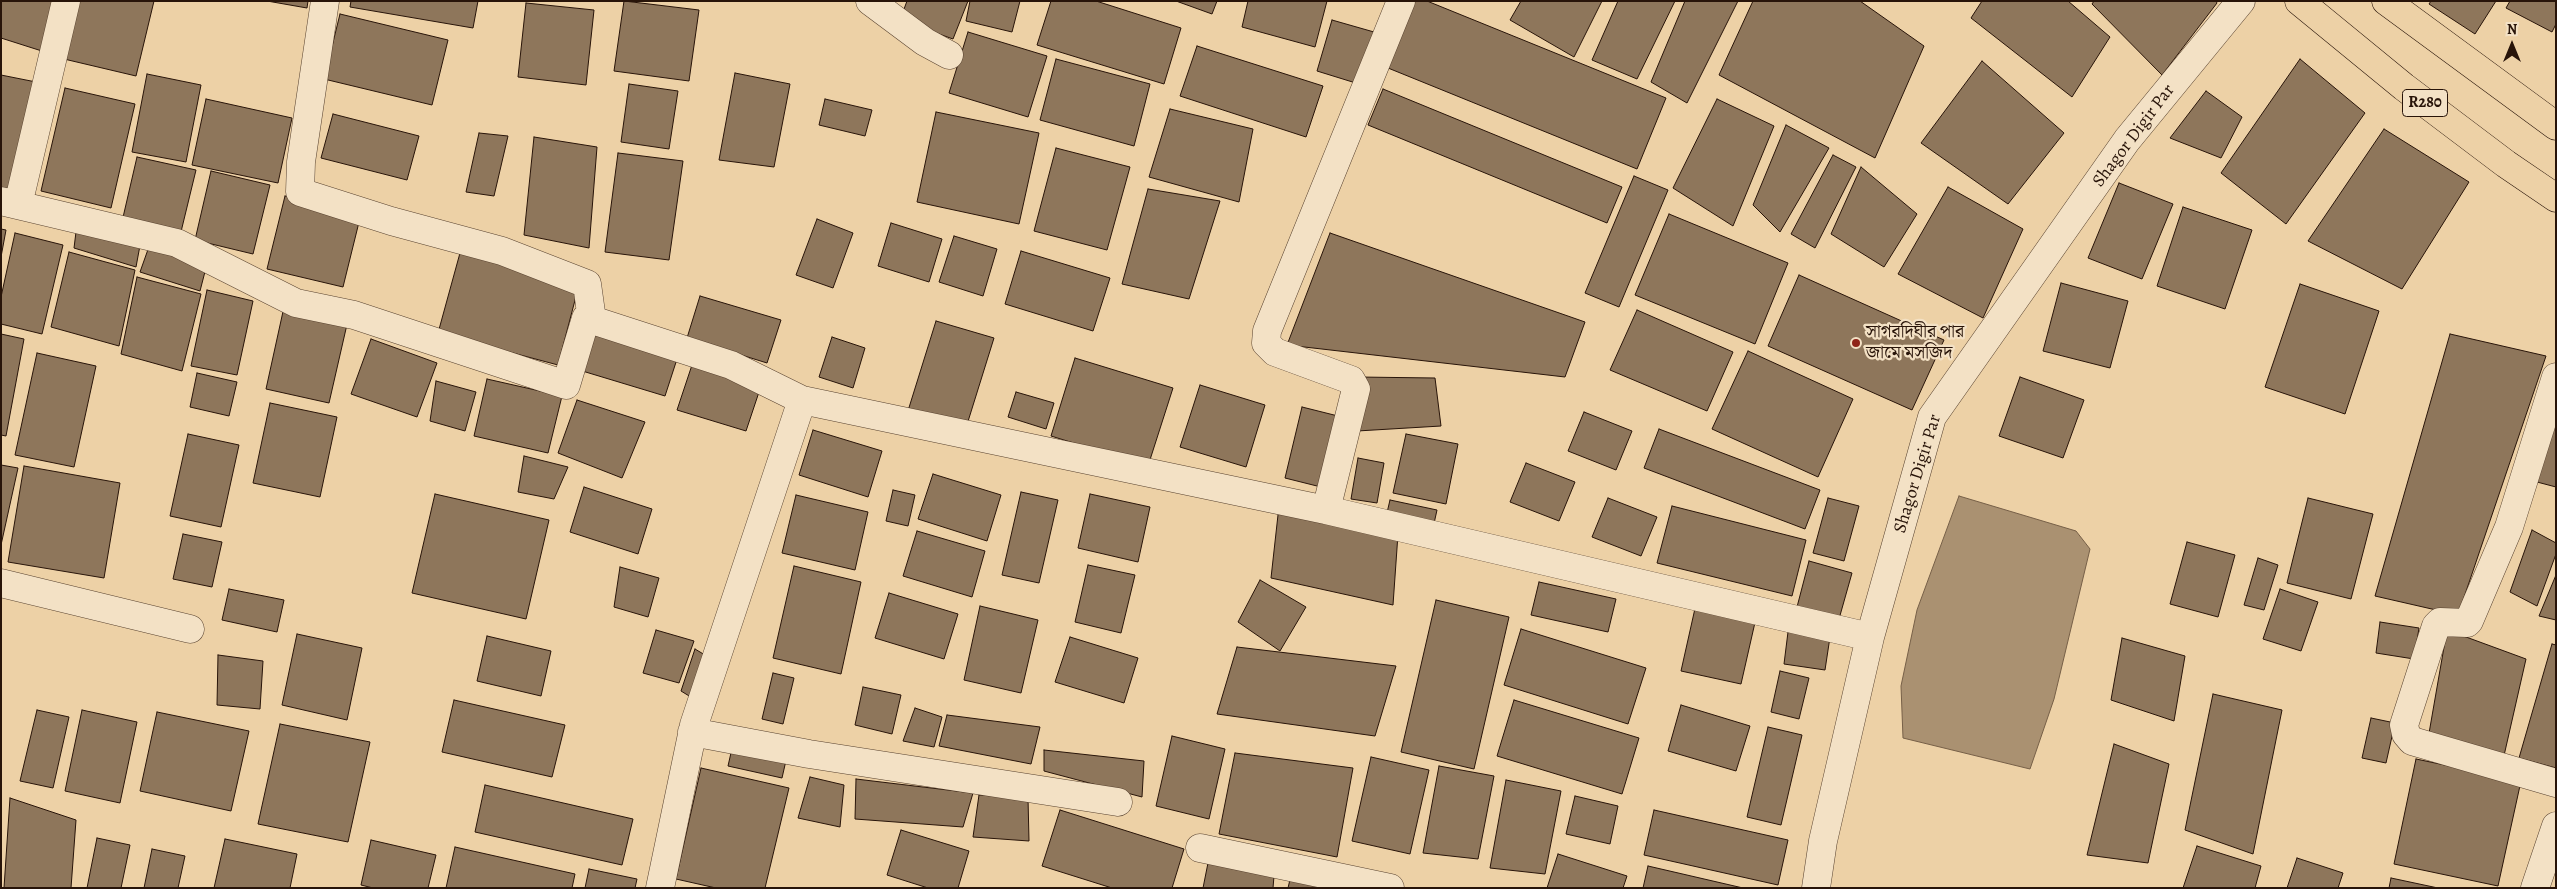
<!DOCTYPE html>
<meta charset="utf-8">
<style>
body{margin:0}
#map{position:relative;width:2557px;height:889px;overflow:hidden;background:#edd1a6;font-family:Alegreya,serif}
canvas{display:block}
.frame{position:absolute;inset:0;border:2px solid #281409;pointer-events:none}
.north{position:absolute;left:2487px;top:20px;width:50px;height:50px;-webkit-text-stroke:4px #f3e1c5;paint-order:stroke;rotate:0deg;font-size:14px;font-weight:700;line-height:20px;text-align:center;color:#281409}
.north::after{content:'';display:block;margin:auto;width:18px;height:22px;background:#281409;clip-path:polygon(50% 0,100% 100%,50% 72%,0 100%)}
</style>
<div id="map">
<canvas width="2557" height="889"></canvas>
<div class="frame"></div>
<div class="north">N</div>
</div>
<script>
const ctx = document.querySelector('canvas').getContext('2d');
ctx.lineJoin = 'round';
function fill(path, color) { ctx.fillStyle = color; ctx.fill(path, 'evenodd'); }
const toPath = rows => new Path2D(rows.map(r => 'M' + r).join(''));
function strokePath(path, color, width, dash) { ctx.strokeStyle = color; ctx.lineWidth = width; ctx.lineCap = dash ? 'butt' : 'round'; ctx.setLineDash(dash || []); ctx.stroke(path); }
function label(font, color, halo, rows, align = 'center') {
  ctx.font = font + ' Alegreya,"Noto Serif Bengali",serif'; ctx.lineWidth = 4.5; ctx.setLineDash([]); ctx.textBaseline = 'middle'; ctx.strokeStyle = halo; ctx.fillStyle = color; for (const [text, x, y, turn = 0] of rows) {
    ctx.save(); ctx.translate(x, y); ctx.rotate((+turn || 0) * Math.PI / 180); ctx.textAlign = isNaN(turn) ? turn : align; if (halo) ctx.strokeText(text, 0, 0); ctx.fillText(text, 0, 0); ctx.restore();
  }
}
const water = toPath([
 [1959,496,2076,531,2090,549,2054,699,2030,769,1903,738,1901,686,1917,610,1959,496]
]);
const building = toPath([
 [1,1,61,1,45,52,1,38,1,1],
 [78,1,154,1,136,76,64,59,78,1],
 [267,1,308,1,307,8,267,1],
 [351,1,478,1,473,28,350,7,351,1],
 [624,1,699,10,689,81,614,71,624,1],
 [907,1,968,1,953,39,900,20,907,1],
 [970,1,1020,1,1012,32,966,21,970,1],
 [1051,1,1096,1,1181,28,1164,84,1037,45,1051,1],
 [1176,1,1217,1,1212,14,1176,1],
 [1248,1,1327,1,1315,47,1242,27,1248,1],
 [1415,1,1427,1,1666,98,1637,169,1388,68,1415,1],
 [1521,1,1602,1,1574,57,1510,20,1521,1],
 [1618,1,1675,1,1637,79,1592,60,1618,1],
 [1685,1,1738,1,1687,103,1651,82,1685,1],
 [1753,1,1860,1,1924,46,1875,158,1719,75,1753,1],
 [1982,1,2068,1,2110,37,2072,97,1971,18,1982,1],
 [2094,1,2216,1,2217,3,2162,75,2092,4,2094,1],
 [2431,1,2496,1,2475,34,2429,4,2431,1],
 [2510,1,2556,1,2556,24,2552,32,2506,8,2510,1],
 [526,3,594,10,586,85,518,77,526,3],
 [340,14,448,40,432,105,324,79,340,14],
 [1332,20,1374,32,1359,84,1317,71,1332,20],
 [968,32,1047,56,1028,117,949,93,968,32],
 [1197,46,1323,86,1306,137,1180,96,1197,46],
 [1056,59,1150,84,1134,146,1040,120,1056,59],
 [2300,59,2365,113,2286,224,2221,173,2300,59],
 [1982,61,2064,133,2008,204,1921,143,1982,61],
 [735,73,790,84,774,167,719,160,735,73],
 [147,74,201,85,186,162,132,152,147,74],
 [1,75,36,82,13,195,1,193,1,75],
 [629,84,678,91,669,149,621,142,629,84],
 [65,88,135,104,111,208,41,191,65,88],
 [1383,89,1622,187,1607,223,1368,125,1383,89],
 [2206,91,2242,117,2221,158,2170,138,2206,91],
 [206,99,292,118,278,183,192,165,206,99],
 [825,99,872,110,865,136,819,125,825,99],
 [1717,99,1774,126,1733,226,1673,188,1717,99],
 [1170,109,1253,129,1239,202,1149,177,1170,109],
 [936,112,1039,133,1019,224,917,202,936,112],
 [333,114,419,136,407,180,321,158,333,114],
 [1786,125,1829,148,1780,232,1753,205,1786,125],
 [2384,129,2469,182,2402,289,2308,241,2384,129],
 [479,133,508,136,494,196,466,192,479,133],
 [534,137,597,147,589,248,524,235,534,137],
 [1056,148,1130,167,1107,250,1034,231,1056,148],
 [618,153,683,161,669,260,605,252,618,153],
 [1833,155,1856,167,1815,248,1791,234,1833,155],
 [137,157,196,170,179,240,121,226,137,157],
 [1861,167,1917,214,1884,267,1831,234,1861,167],
 [211,171,270,185,253,254,195,240,211,171],
 [1634,176,1668,190,1619,307,1585,293,1634,176],
 [2119,183,2173,204,2142,279,2088,258,2119,183],
 [1948,187,2023,229,1983,318,1898,274,1948,187],
 [1148,189,1220,201,1189,299,1122,284,1148,189],
 [285,196,361,214,343,287,267,269,285,196],
 [2183,207,2252,230,2225,309,2157,286,2183,207],
 [1669,214,1788,263,1755,344,1635,295,1669,214],
 [817,219,853,233,833,288,796,275,817,219],
 [891,223,942,239,929,282,878,266,891,223],
 [77,224,141,240,136,267,74,248,77,224],
 [1,229,6,230,1,257,1,229],
 [15,233,63,245,42,334,1,324,1,297,15,233],
 [1330,233,1585,322,1565,377,1287,345,1330,233],
 [954,236,997,249,983,296,939,282,954,236],
 [151,241,208,260,200,291,140,272,151,241],
 [1021,251,1110,278,1093,331,1005,304,1021,251],
 [69,252,135,270,119,346,51,327,69,252],
 [460,253,579,285,558,365,438,333,460,253],
 [1799,275,1944,340,1912,410,1768,346,1799,275],
 [137,277,201,294,182,371,121,354,137,277],
 [2061,283,2128,301,2110,368,2043,351,2061,283],
 [2300,284,2379,311,2345,414,2265,387,2300,284],
 [207,290,253,301,237,375,191,366,207,290],
 [700,296,781,320,767,363,687,338,700,296],
 [284,307,348,320,329,403,266,389,284,307],
 [1637,310,1733,352,1707,411,1610,370,1637,310],
 [936,321,994,338,965,431,907,414,936,321],
 [592,329,678,356,665,396,579,370,592,329],
 [1,334,24,339,6,436,1,435,1,334],
 [2450,334,2546,356,2458,615,2375,596,2450,334],
 [832,337,865,348,853,388,819,377,832,337],
 [371,339,437,363,417,417,351,394,371,339],
 [1748,351,1853,399,1818,477,1712,429,1748,351],
 [37,353,96,366,74,467,15,455,37,353],
 [1075,358,1173,388,1148,466,1051,436,1075,358],
 [692,365,761,386,746,431,677,410,692,365],
 [197,373,237,382,229,416,190,407,197,373],
 [1357,377,1435,378,1441,426,1357,431,1357,377],
 [2020,377,2084,400,2063,458,1999,436,2020,377],
 [487,379,562,396,548,453,474,436,487,379],
 [436,381,476,392,465,431,430,421,436,381],
 [1200,385,1265,405,1246,467,1180,447,1200,385],
 [1016,392,1054,403,1046,429,1008,417,1016,392],
 [577,400,645,422,622,478,558,453,577,400],
 [270,403,337,417,320,497,253,483,270,403],
 [1302,407,1342,417,1325,488,1285,478,1302,407],
 [1584,412,1632,431,1616,470,1568,451,1584,412],
 [2556,412,2556,487,2537,482,2556,412],
 [1659,429,1820,490,1805,529,1644,468,1659,429],
 [813,430,882,451,868,497,799,475,813,430],
 [188,434,239,445,221,527,170,516,188,434],
 [1406,434,1458,444,1446,504,1393,493,1406,434],
 [524,456,568,467,554,499,518,492,524,456],
 [1358,458,1384,463,1377,503,1351,499,1358,458],
 [1526,463,1575,482,1559,521,1510,502,1526,463],
 [1,465,18,468,1,545,1,465],
 [24,466,120,483,104,578,8,562,24,466],
 [933,474,1001,495,987,541,918,519,933,474],
 [584,487,652,509,638,554,570,532,584,487],
 [893,490,915,495,908,526,886,521,893,490],
 [1021,492,1058,500,1039,583,1002,575,1021,492],
 [435,494,549,520,526,619,412,593,435,494],
 [1090,494,1150,507,1138,562,1078,548,1090,494],
 [796,495,868,512,855,570,782,553,796,495],
 [1608,498,1657,517,1641,556,1592,537,1608,498],
 [1828,498,1859,506,1844,561,1813,553,1828,498],
 [2308,498,2373,514,2351,599,2287,583,2308,498],
 [1390,500,1437,510,1433,528,1386,517,1390,500],
 [1279,506,1398,534,1393,605,1271,578,1279,506],
 [1672,506,1806,540,1792,596,1657,563,1672,506],
 [2532,530,2556,543,2556,554,2537,606,2510,592,2532,530],
 [917,531,985,551,972,597,903,576,917,531],
 [183,534,222,542,212,587,173,579,183,534],
 [2187,542,2235,555,2218,617,2170,604,2187,542],
 [2258,558,2278,565,2264,610,2244,605,2258,558],
 [1809,561,1852,573,1839,619,1797,607,1809,561],
 [1088,565,1135,575,1121,633,1075,622,1088,565],
 [794,566,861,582,841,674,773,658,794,566],
 [620,567,659,578,648,617,614,607,620,567],
 [2556,575,2556,620,2539,616,2556,575],
 [1260,580,1306,607,1280,651,1238,622,1260,580],
 [1539,582,1616,599,1608,632,1531,615,1539,582],
 [229,589,284,600,277,632,222,620,229,589],
 [2280,589,2318,602,2301,651,2263,639,2280,589],
 [889,593,958,614,944,659,875,638,889,593],
 [1436,600,1509,617,1474,769,1401,752,1436,600],
 [1696,604,1756,618,1741,684,1681,671,1696,604],
 [980,606,1038,620,1021,693,964,680,980,606],
 [2380,622,2419,628,2414,659,2376,653,2380,622],
 [1521,629,1646,668,1628,724,1504,685,1521,629],
 [656,630,694,641,679,683,643,673,656,630],
 [2447,630,2526,659,2503,760,2428,739,2447,630],
 [1788,632,1830,637,1825,670,1784,664,1788,632],
 [297,634,362,648,347,720,282,705,297,634],
 [487,636,551,651,541,696,477,681,487,636],
 [1070,637,1138,658,1124,703,1055,682,1070,637],
 [2122,638,2185,656,2174,721,2111,700,2122,638],
 [2552,644,2556,645,2556,768,2519,758,2552,644],
 [1237,647,1396,666,1375,736,1217,714,1237,647],
 [695,649,710,658,699,702,681,691,695,649],
 [218,655,263,661,260,709,217,705,218,655],
 [1780,671,1809,678,1799,719,1771,712,1780,671],
 [773,673,794,678,783,724,762,719,773,673],
 [863,687,901,695,892,734,855,725,863,687],
 [2213,694,2282,710,2253,854,2185,830,2213,694],
 [454,700,565,725,552,777,442,752,454,700],
 [1514,700,1639,738,1622,794,1497,756,1514,700],
 [1681,705,1750,726,1736,771,1668,751,1681,705],
 [915,708,942,717,934,747,903,741,915,708],
 [37,710,69,717,53,788,20,781,37,710],
 [82,710,137,722,120,803,65,791,82,710],
 [157,712,249,731,231,811,140,791,157,712],
 [947,715,1040,727,1031,764,939,746,947,715],
 [2371,718,2395,723,2386,763,2362,758,2371,718],
 [280,724,370,742,348,842,258,824,280,724],
 [1768,727,1802,735,1781,825,1747,817,1768,727],
 [1172,736,1225,749,1209,819,1156,806,1172,736],
 [733,744,787,756,782,778,728,766,733,744],
 [2114,744,2169,764,2148,863,2087,855,2114,744],
 [1044,750,1144,761,1142,797,1044,771,1044,750],
 [1235,753,1353,768,1337,857,1219,834,1235,753],
 [1371,757,1429,770,1410,854,1352,841,1371,757],
 [2416,759,2521,781,2498,886,2394,864,2416,759],
 [1439,766,1494,776,1478,859,1423,853,1439,766],
 [701,768,789,788,765,888,716,888,676,879,701,768],
 [810,777,844,785,840,827,798,818,810,777],
 [856,779,973,793,963,827,855,819,856,779],
 [1506,780,1561,791,1545,874,1490,868,1506,780],
 [485,785,633,819,622,865,475,832,485,785],
 [979,795,1028,798,1029,841,973,837,979,795],
 [1575,796,1618,806,1610,844,1566,834,1575,796],
 [10,798,76,820,71,888,4,888,10,798],
 [1060,810,1184,849,1172,888,1112,888,1042,866,1060,810],
 [1654,810,1788,840,1778,885,1644,855,1654,810],
 [901,830,969,851,958,888,928,888,887,875,901,830],
 [97,838,130,845,121,888,87,888,97,838],
 [225,839,297,854,290,888,214,888,225,839],
 [371,840,436,855,428,888,373,888,361,885,371,840],
 [2197,846,2261,866,2255,888,2183,888,2197,846],
 [455,847,575,874,572,888,446,888,455,847],
 [152,849,185,856,178,888,144,888,152,849],
 [1558,854,1627,876,1623,888,1547,888,1558,854],
 [2297,858,2343,873,2338,888,2287,888,2297,858],
 [1208,863,1274,876,1273,888,1203,888,1208,863],
 [1648,866,1743,888,1643,888,1648,866],
 [589,869,637,879,635,888,585,888,589,869],
 [1292,871,1357,888,1288,888,1292,871],
 [2391,878,2438,888,2389,888,2391,878]
]);
const minor = toPath([
 [325,1,301,162,300,192,391,221,502,251,587,284,592,320],
 [870,1,925,42,949,55],
 [1,201,177,243,296,303,354,315,566,385,586,318,731,365,802,400,1326,510,1870,637],
 [18,205,66,1],
 [2556,377,2509,527,2469,621,2467,623,2440,622,2436,626,2404,725,2406,734,2412,741,2556,783],
 [1326,510,1356,389,1351,380,1275,352,1266,343,1267,331,1401,1],
 [1,583,190,629],
 [692,732,809,754,1118,802],
 [1200,848,1390,888],
 [660,888,694,725,802,400],
 [1816,888,1823,841,1870,637,1932,417,2127,140,2241,1],
 [2535,888,2556,826]
]);
const major = toPath([
 [2299,1,2404,87,2506,164,2556,198],
 [2386,1,2556,126]
]);
const markers = [
 [1856,343,5,"#8f2418"]
];
const shields = [
 [2425,103,45]
];
const shieldNames = [
 ["R280",2425,103]
];
const streetNames = [
 ["Shagor Digir Par",2134,136,-53],
 ["Shagor Digir Par",1918,474,-73]
];
const poiNames = [
 ["সাগরদিঘীর পার",1866,333],
 ["জামে মসজিদ",1866,354]
];
fill(water, '#aa9171');
strokePath(water, '#765f47', 1);
fill(building, '#8e765b');
strokePath(building, '#281409', 1);
strokePath(minor, '#594330', 29);
strokePath(major, '#281409', 29);
strokePath(minor, '#f3e1c5', 28);
strokePath(major, '#edd1a6', 28);
for (const [x, y, r, color] of markers) { const dot = new Path2D(); dot.arc(x, y, r, 0, 2 * Math.PI); ctx.fillStyle = color; ctx.fill(dot); strokePath(dot, '#f3e1c5', 2); }
for (const [x, y, w] of shields) { const box = new Path2D(); box.roundRect(x - w / 2, y - 13.5, w, 27, 4); ctx.fillStyle = '#f3e1c5'; ctx.fill(box); strokePath(box, '#281409', 1); }
label('bold 16px', '#281409', null, shieldNames);
label('18px', '#281409', '#f3e1c5', streetNames);
label('18px', '#281409', '#f3e1c5', poiNames, 'left');
</script>
